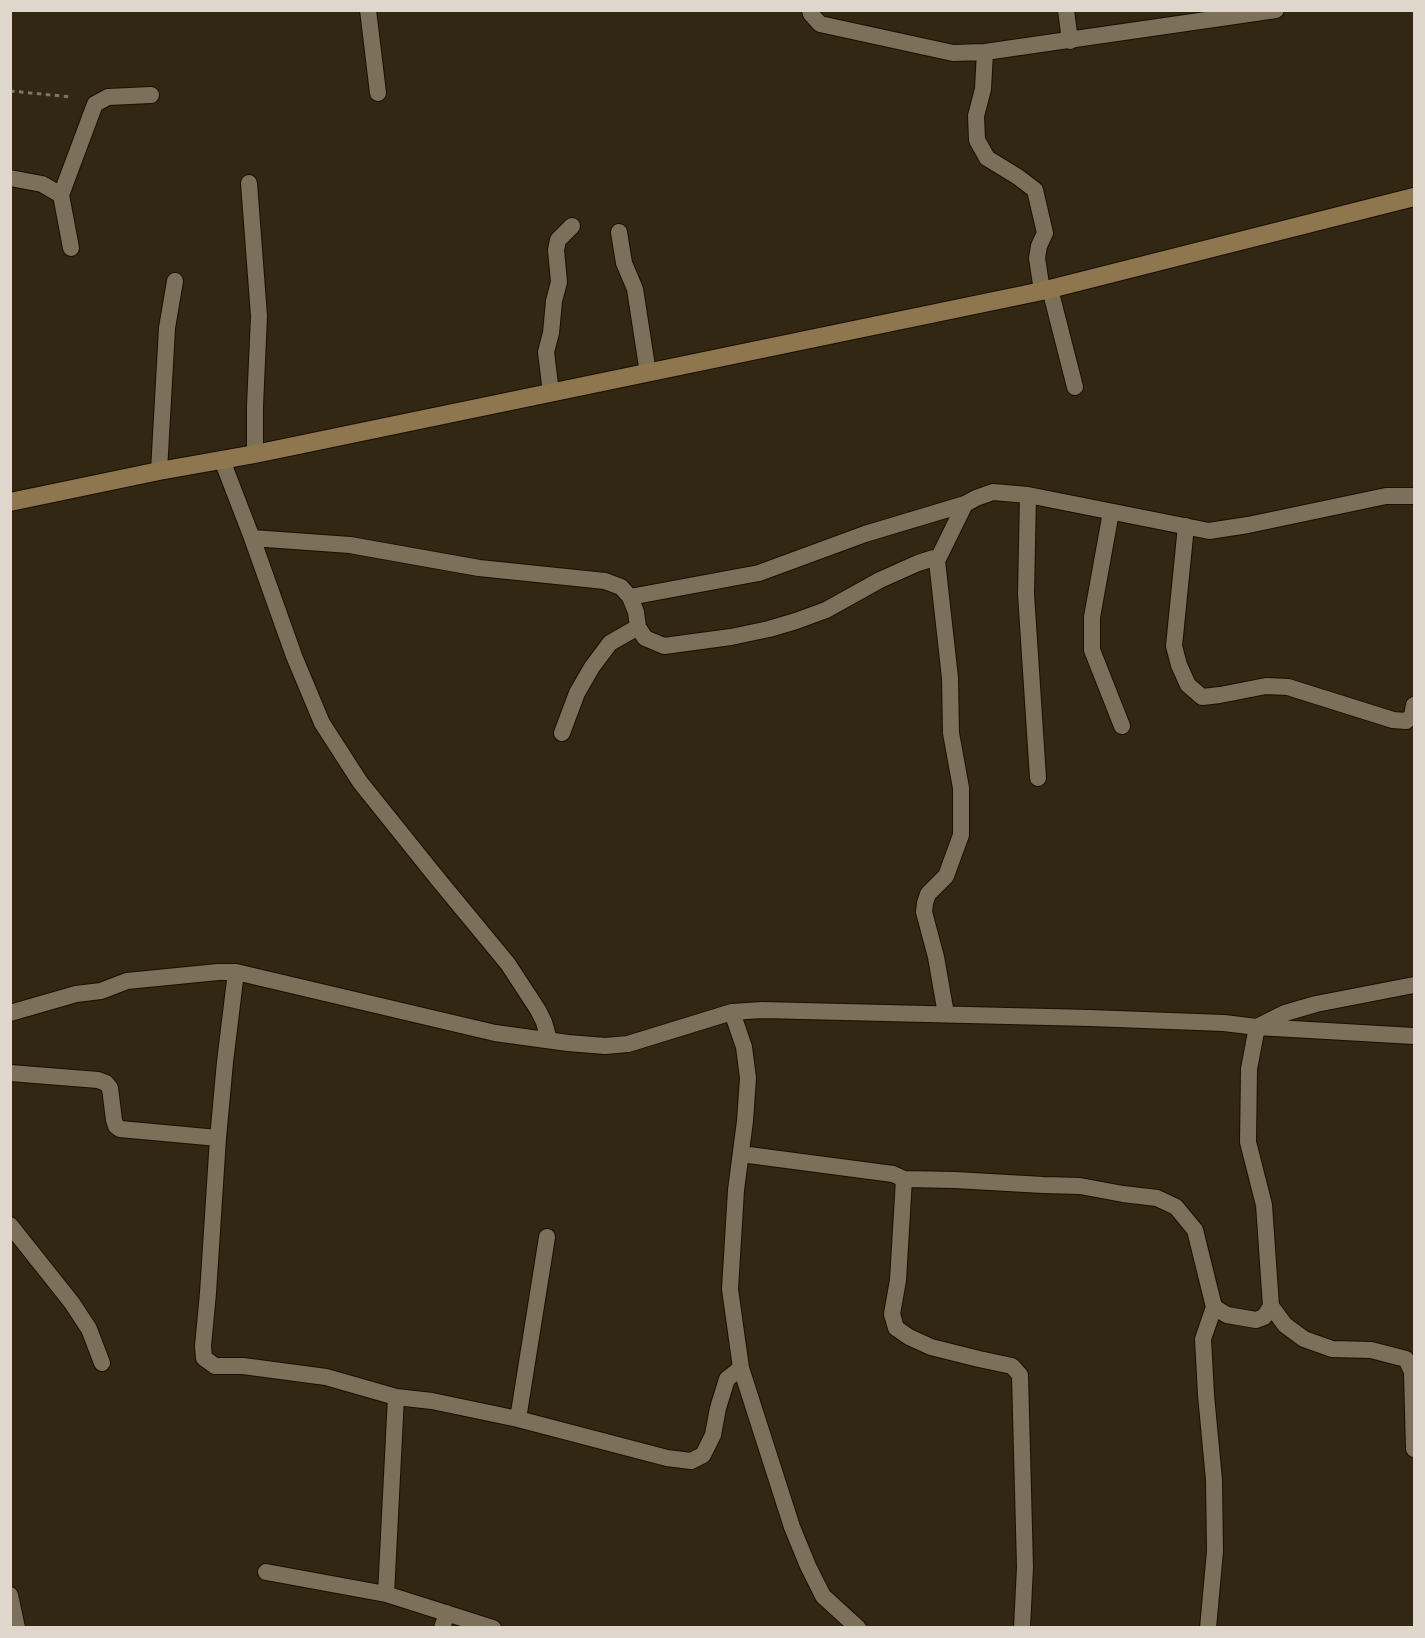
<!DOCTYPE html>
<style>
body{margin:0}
#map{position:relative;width:1425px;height:1638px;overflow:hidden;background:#322713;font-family:"Source Sans 3",sans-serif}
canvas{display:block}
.frame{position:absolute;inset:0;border:12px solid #dfd7cb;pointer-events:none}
</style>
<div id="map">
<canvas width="1425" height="1638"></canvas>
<div class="frame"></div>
</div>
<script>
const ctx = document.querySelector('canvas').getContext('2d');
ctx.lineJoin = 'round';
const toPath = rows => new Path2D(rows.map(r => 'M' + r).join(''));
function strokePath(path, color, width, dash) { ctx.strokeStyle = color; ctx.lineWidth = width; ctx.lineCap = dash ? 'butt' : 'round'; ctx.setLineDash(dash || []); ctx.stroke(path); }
const path = toPath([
 [10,91,72,97]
]);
const street = toPath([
 [368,10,378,93],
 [810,10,811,14,820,24,953,53,985,52,1276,10],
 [1066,10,1070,41],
 [985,52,983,89,976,116,977,140,987,158,1018,177,1035,190,1045,233,1039,246,1037,258,1042,291],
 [10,178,42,184,61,195,71,248],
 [249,183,259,316,255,406,255,454],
 [61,195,95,104,108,97,151,95],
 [619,232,624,263,635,289,648,373],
 [1050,289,1075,387],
 [551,393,546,352,551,333,554,301,559,282,556,250,558,240,572,226],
 [222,460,252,538,294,656,322,723,360,782,437,878,508,964,538,1010,544,1022,549,1040],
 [159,471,167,328,175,281],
 [1028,495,1026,594,1038,778],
 [1111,512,1092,617,1092,650,1122,726],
 [1186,526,1174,646,1179,665,1188,685,1202,697,1220,695,1266,686,1288,687,1393,720,1406,721,1412,716,1414,705],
 [252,538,350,545,479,568,605,581,621,587,630,597,636,612,638,627,645,638,664,646,731,637,769,629,796,621,826,610,880,580,918,563,934,558,937,561,950,678,951,733,961,788,961,835,946,876,928,894,925,903,924,912,936,957,946,1014],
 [937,561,965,504,976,498,993,492,1028,495,1209,531,1248,525,1386,496,1414,496],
 [630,597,759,573,865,534,965,504],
 [562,733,577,693,592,667,610,643,638,627],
 [236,972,225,1062,218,1138,208,1293,203,1346,204,1358,215,1366,243,1366,326,1377,396,1397,432,1401,518,1419,667,1458,691,1461,703,1455,713,1435,718,1408,727,1379,741,1368],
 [732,1012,744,1047,748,1078,745,1121,736,1190,730,1289,741,1368,792,1527,808,1566,823,1596,858,1628],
 [10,1013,76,994,101,991,127,981,218,972,236,972,495,1033,568,1043,605,1046,628,1044,732,1012,762,1010,1090,1018,1224,1023,1257,1027,1414,1036],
 [10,1073,98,1080,106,1083,110,1088,114,1120,116,1126,120,1129,218,1138],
 [741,1154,893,1174,904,1179,898,1280,892,1314,896,1328,909,1337,931,1347,979,1359,1012,1366,1020,1375,1025,1567,1022,1628],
 [904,1179,955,1180,1043,1185,1080,1186,1123,1194,1157,1198,1176,1207,1195,1230,1214,1307,1227,1315,1256,1320,1264,1317,1271,1306,1264,1205,1248,1142,1249,1069,1257,1027,1285,1013,1316,1004,1414,985],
 [10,1225,72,1303,89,1329,102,1363],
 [1271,1306,1285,1325,1304,1339,1332,1349,1371,1350,1406,1359,1412,1372,1414,1449],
 [518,1419,547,1237],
 [266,1572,386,1594,493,1628],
 [386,1594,396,1397],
 [10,1595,17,1628],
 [442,1628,447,1613],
 [1208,1628,1215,1551,1214,1480,1206,1395,1203,1339,1214,1307]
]);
const secondary = toPath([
 [10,502,159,471,255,454,1042,291,1414,197]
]);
strokePath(street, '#1a0f00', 18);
strokePath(secondary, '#1a0f00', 20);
strokePath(path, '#7f7565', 3, [4.5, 4.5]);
strokePath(street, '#7d705a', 16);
strokePath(secondary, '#8e774f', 18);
</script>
